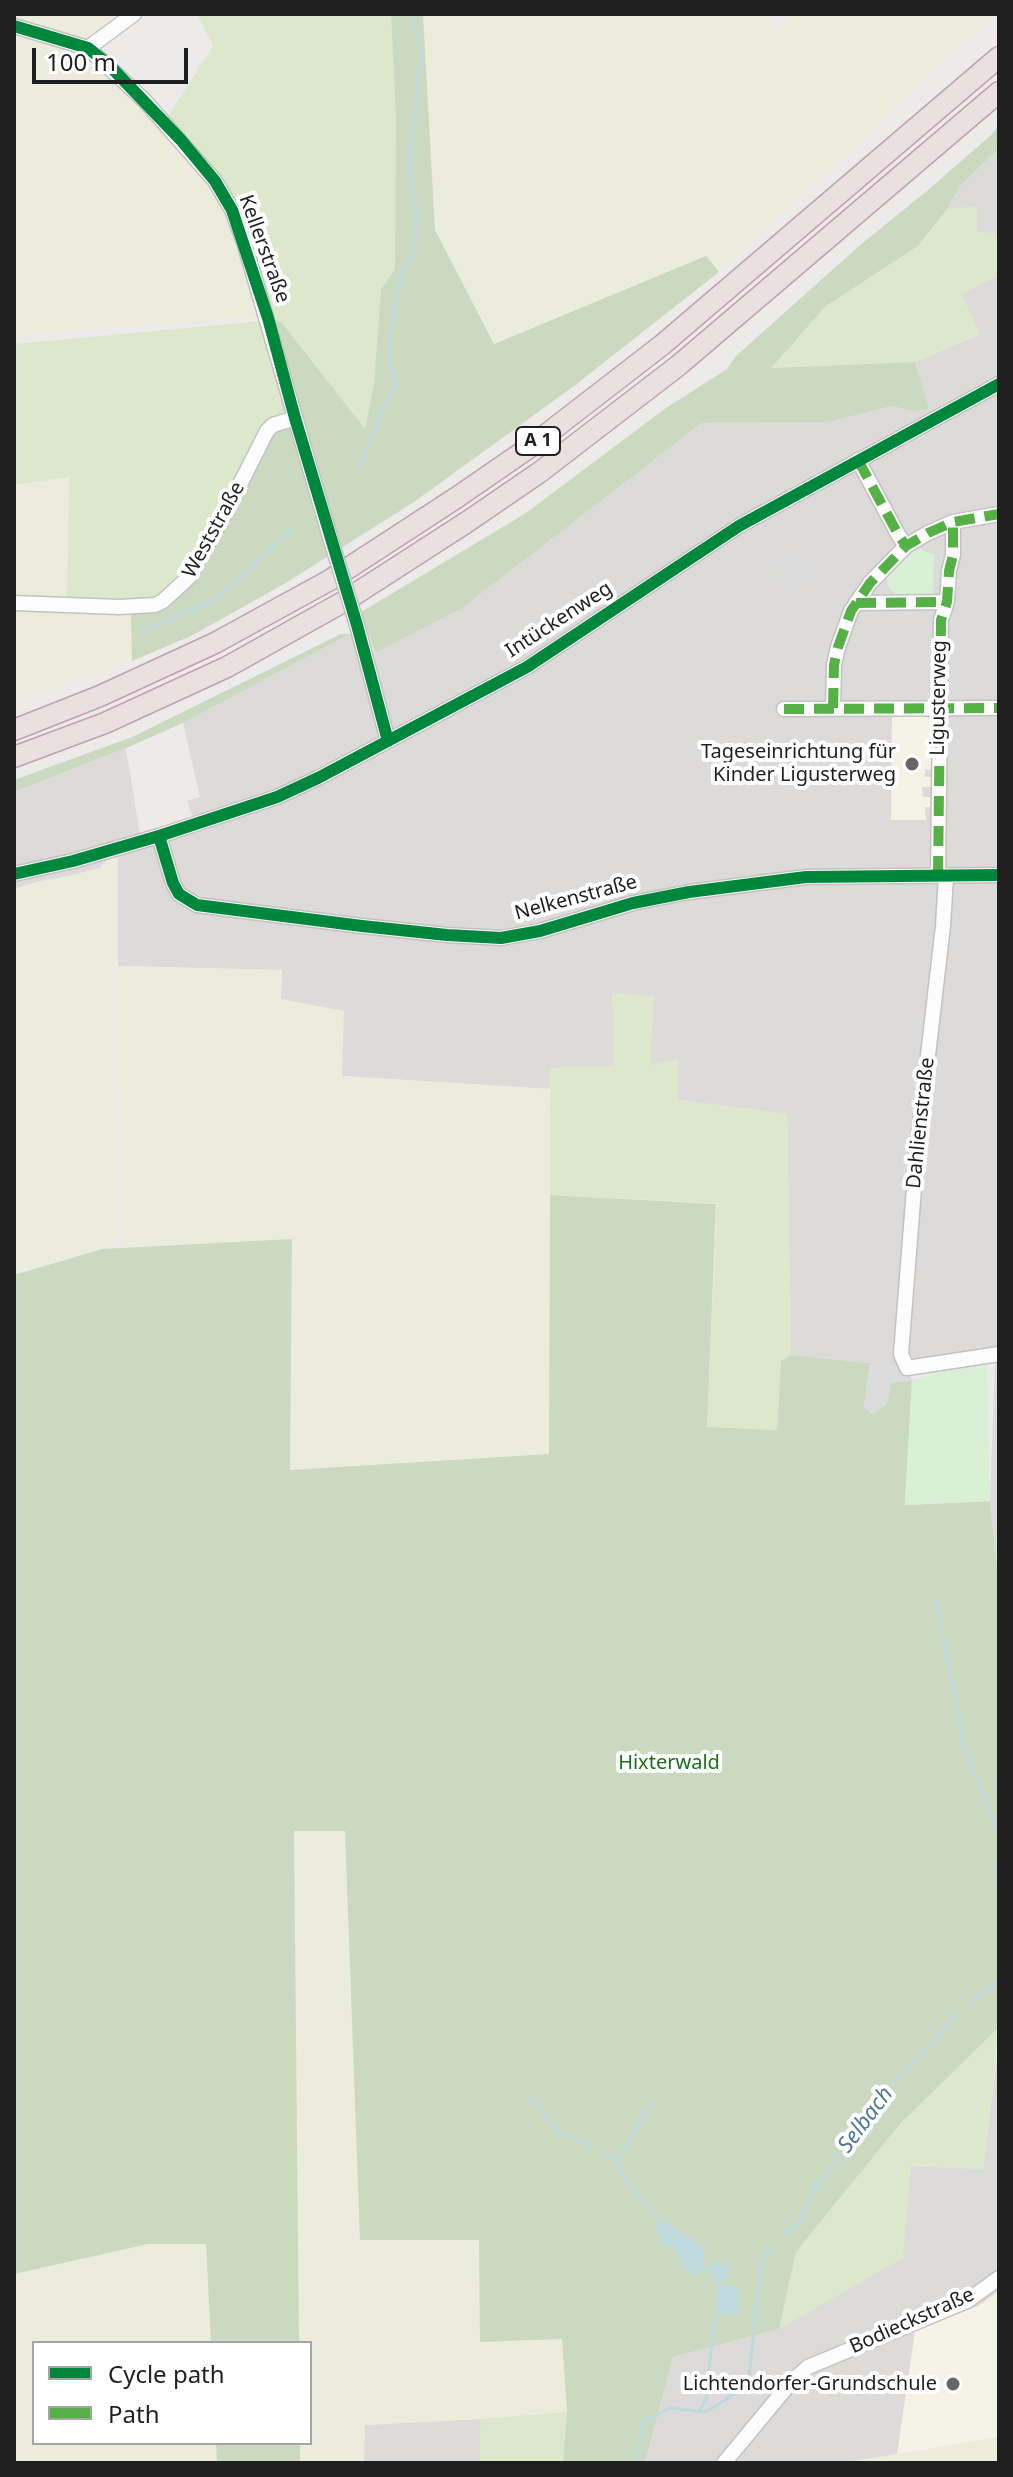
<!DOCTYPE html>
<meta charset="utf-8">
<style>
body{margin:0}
#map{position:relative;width:1013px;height:2477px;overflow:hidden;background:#edebe9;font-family:"Noto Sans",sans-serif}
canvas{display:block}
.frame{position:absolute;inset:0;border:16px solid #1f1f1f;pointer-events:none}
.legend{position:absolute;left:32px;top:2341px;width:280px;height:104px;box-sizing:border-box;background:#fff;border:2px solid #a5a5a5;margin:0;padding:10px 14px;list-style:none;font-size:24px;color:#1f1f1f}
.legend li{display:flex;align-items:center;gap:16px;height:40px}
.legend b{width:40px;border:2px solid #a5a5a5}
.scale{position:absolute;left:32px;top:48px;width:156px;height:36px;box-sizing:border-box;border:4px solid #1f1f1f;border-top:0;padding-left:10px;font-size:24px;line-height:28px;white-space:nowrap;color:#1f1f1f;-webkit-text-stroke:6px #fff;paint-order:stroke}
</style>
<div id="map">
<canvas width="1013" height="2477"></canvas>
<div class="frame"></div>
<ul class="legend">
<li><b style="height:10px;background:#00873e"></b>Cycle path</li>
<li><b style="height:10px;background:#55b145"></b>Path</li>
</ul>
<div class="scale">100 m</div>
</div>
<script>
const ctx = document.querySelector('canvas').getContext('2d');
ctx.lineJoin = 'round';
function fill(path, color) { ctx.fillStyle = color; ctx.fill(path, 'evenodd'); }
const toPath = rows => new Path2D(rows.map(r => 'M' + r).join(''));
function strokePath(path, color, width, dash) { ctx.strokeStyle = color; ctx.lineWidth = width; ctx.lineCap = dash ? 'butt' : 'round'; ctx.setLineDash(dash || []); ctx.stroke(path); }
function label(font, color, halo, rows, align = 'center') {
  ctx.font = font + ' "Noto Sans",sans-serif'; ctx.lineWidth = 8; ctx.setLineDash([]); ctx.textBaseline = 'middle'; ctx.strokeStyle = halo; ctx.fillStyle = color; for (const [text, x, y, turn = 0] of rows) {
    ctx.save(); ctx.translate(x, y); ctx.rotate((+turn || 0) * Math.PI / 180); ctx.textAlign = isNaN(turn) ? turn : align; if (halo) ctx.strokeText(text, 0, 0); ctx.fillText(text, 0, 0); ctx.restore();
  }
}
const residential = toPath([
 [999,149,999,234,977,232,947,209,960,186],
 [999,275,999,1586,990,1501,995,1360,907,1375,870,1363,791,1355,787,1114,678,1100,650,1066,551,1068,549,1089,342,1076,280,999,282,970,118,966,118,857,110,856,101,868,82,874,40,881,14,889,14,792,126,748,142,848,198,832,187,801,200,797,183,723,350,634,375,653,461,609,702,423,829,422,892,406,913,411,928,409,915,362,979,334,961,294],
 [999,2042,999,2437,842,2463,645,2463,673,2357,779,2329,911,2166,983,2169],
 [481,2419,480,2463,364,2463,364,2425]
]);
const education = toPath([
 [892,714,924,714,932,722,933,770,925,769,925,777,932,777,932,787,922,787,922,790,923,797,932,797,932,807,925,807,926,820,891,820],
 [999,2291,999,2437,897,2454,915,2331,978,2306]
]);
const farmland = toPath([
 [14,14,127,14,87,45,14,23],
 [423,14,769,14,774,31,787,23,785,14,995,14,719,272,706,257,494,344,435,230],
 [14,29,87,51,144,102,230,211,262,317,102,328,14,338],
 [69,477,67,600,14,599,14,485],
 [14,608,131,612,132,661,14,701],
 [114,855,117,1243,14,1273,14,889,100,868,110,856],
 [118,966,282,970,281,999,344,1011,342,1076,549,1089,550,1454,290,1470,291,1240,121,1248],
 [294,1831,346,1831,360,2239,480,2240,480,2341,562,2339,567,2412,481,2419,365,2425,364,2463,300,2463,300,2443,310,2443,310,2343,299,2343],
 [148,2244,206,2244,211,2343,34,2343,34,2443,216,2443,217,2463,14,2463,14,2274],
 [999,2437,999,2463,842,2463,915,2452]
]);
const grass = toPath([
 [197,14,391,14,396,117,395,269,381,289,374,385,365,430,282,323,271,317,250,241,236,203,220,179,168,116,213,46],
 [977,206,977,232,999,234,999,275,961,294,980,333,915,362,771,368,826,306,918,246,947,209],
 [263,321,292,417,186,575,153,601,67,600,69,477,14,485,14,344],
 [612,993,654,996,650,1065,678,1060,678,1100,787,1114,791,1355,781,1361,777,1430,707,1427,717,1203,550,1195,550,1068,614,1066],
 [999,2027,984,2169,911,2166,903,2258,779,2329,796,2252,900,2124],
 [567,2412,563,2463,480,2463,481,2419]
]);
const forest = toPath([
 [391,14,423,14,435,230,494,344,706,256,719,272,574,386,414,502,284,584,191,636,132,661,131,612,176,597,268,433,298,420,271,317,282,323,365,429,374,384,381,289,395,269,396,117],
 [999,125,999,149,960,186,947,209,918,246,826,306,771,368,915,362,929,409,913,411,892,406,829,422,702,423,461,609,375,653,361,612,526,513,666,408,727,369,736,356,859,246,928,190,991,135],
 [341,634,350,634,183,723,126,748,14,792,14,780,132,737],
 [550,1195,716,1204,707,1427,777,1430,781,1361,791,1355,870,1363,864,1407,891,1383,912,1380,905,1505,990,1501,999,1586,999,2027,900,2124,796,2252,779,2329,673,2357,645,2463,563,2463,567,2411,562,2339,480,2342,479,2240,360,2240,345,1831,294,1831,299,2343,211,2343,206,2244,148,2244,14,2274,14,1275,102,1249,292,1239,290,1470,549,1454],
 [216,2443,300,2443,300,2463,217,2463]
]);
const park = toPath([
 [918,546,925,552,934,554,933,596,897,596,888,586,886,572],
 [987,1364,990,1501,905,1505,912,1380,949,1370]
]);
const parking = toPath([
 [942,536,950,536,950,557,944,557,944,593,936,593,936,555,942,554],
 [780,556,805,556,805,587,781,586],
 [934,606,934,614,863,615,863,607],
 [870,1363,907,1368,912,1380,891,1383,887,1405,872,1414,864,1407]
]);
const water = toPath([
 [664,2221,704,2247,704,2267,701,2272,696,2274,690,2273,680,2263,679,2256,674,2249,659,2242,658,2236,660,2232,656,2228,656,2224],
 '710 2271a10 10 0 1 1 20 0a10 10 0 1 1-20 0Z',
 [731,2285,738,2289,739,2314,719,2315,716,2306,719,2286]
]);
const stream = toPath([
 [361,466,383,407,396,385,390,365,390,334,402,272,415,251,416,216,409,164,422,52,411,14],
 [143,631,216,600,291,529],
 [936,1601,965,1750,999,1833],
 [999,1860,995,1869,999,1883],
 [972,2001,999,1981],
 [528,2098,543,2107,544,2115,560,2132,592,2146],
 [603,2153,617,2161,631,2189,661,2221],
 [617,2160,653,2102],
 [786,2234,801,2221,808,2198,868,2120,891,2085,928,2049,958,2013],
 [704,2267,710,2269],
 [717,2282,719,2286],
 [700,2410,706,2399,714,2322,719,2315],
 [635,2463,637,2461,644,2421,670,2408,706,2412,748,2385,761,2268,765,2254,772,2248]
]);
const minor = toPath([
 [14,26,88,48,144,100,215,181,232,210,244,242,330,537],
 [88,48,134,14],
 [858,460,899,536,906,546],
 [14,603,119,607,155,605,163,601,189,577,227,510,267,431,273,425,295,418],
 [856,603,947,602],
 [357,625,388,741],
 [833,708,834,665,838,647,851,611,870,583,906,546,928,533,953,522,999,514],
 [784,709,999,708],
 [159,836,173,883,179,894,197,905,362,926,447,935,501,938,540,931,633,903,689,892,806,877,999,875],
 [14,874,73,861,159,836,277,797,318,778,527,667,739,526,999,384],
 [938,876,941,620,947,602,949,571,953,555,953,522],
 [946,876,943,926,917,1150,901,1354,907,1368,999,1354],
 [724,2463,791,2382,808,2367,967,2301,999,2278]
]);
const highway = toPath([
 [14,730,100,696,215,643,330,580,456,498,530,447,662,345,999,57],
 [14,757,105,723,227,667,343,602,467,522,540,472,679,365,999,92]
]);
const minorBridge = toPath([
 [330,537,357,625]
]);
const quiet = toPath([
 [858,460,899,536,906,546],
 [856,603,947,602],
 [833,708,834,665,838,647,851,611,870,583,906,546,928,533,953,522,999,514],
 [784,709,999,708],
 [938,876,941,620,947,602,949,571,953,555,953,522]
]);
const cycleway = toPath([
 [14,26,88,48,109,65,181,140,215,181,232,210,268,318,295,418,357,625,388,741],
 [159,836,173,883,179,894,197,905,362,926,447,935,501,938,540,931,633,903,689,892,806,877,999,875],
 [14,874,73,861,159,836,277,797,318,778,527,667,739,526,999,384]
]);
const markers = [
 [912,764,8,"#676666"],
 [953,2384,8,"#676666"]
];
const shields = [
 [538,441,44]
];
const shieldNames = [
 ["A 1",538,441]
];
const streetNames = [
 ["Kellerstraße",264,249,70],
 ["Weststraße",214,530,-61],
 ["Intückenweg",559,620,-33],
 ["Ligusterweg",939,698,-89],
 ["Nelkenstraße",576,898,-15],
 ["Dahlienstraße",921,1123,-84],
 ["Bodieckstraße",912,2321,-24]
];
const poiNames = [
 ["Tageseinrichtung für",896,752],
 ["Kinder Ligusterweg",896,775],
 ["Lichtendorfer-Grundschule",937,2384]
];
const parkNames = [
 ["Hixterwald",669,1763]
];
const waterNames = [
 ["Selbach",866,2120,-53]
];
fill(residential, '#dcdbda');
fill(education, '#f5f3e6');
fill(farmland, '#ececdd');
fill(grass, '#dce7cb');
fill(forest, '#cbd9c1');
fill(park, '#d9f0d7');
fill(parking, '#dddcdc');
fill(water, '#c0d9dd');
strokePath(stream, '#c0d9dd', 3);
strokePath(minor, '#c3c2c1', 17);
strokePath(highway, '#bfa2ad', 23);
strokePath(minor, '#fcfcfc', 14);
strokePath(highway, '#eae0e2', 20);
strokePath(minorBridge, '#c3c2c1', 17, []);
strokePath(minorBridge, '#fcfcfc', 14);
strokePath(quiet, '#55b145', 10, [20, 10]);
strokePath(cycleway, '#00873e', 12);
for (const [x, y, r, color] of markers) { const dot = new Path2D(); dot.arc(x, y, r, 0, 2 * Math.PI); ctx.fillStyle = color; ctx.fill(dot); strokePath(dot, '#fff', 3); }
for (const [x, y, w] of shields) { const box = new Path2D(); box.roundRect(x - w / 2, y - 14, w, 28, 6); ctx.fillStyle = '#fff'; ctx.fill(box); strokePath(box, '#1f1f1f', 2); }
label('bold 18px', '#1f1f1f', null, shieldNames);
label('20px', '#1f1f1f', '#fff', streetNames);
label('20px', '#1f1f1f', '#fff', poiNames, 'right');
label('20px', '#177319', '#fff', parkNames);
label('italic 22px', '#4e7896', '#fff', waterNames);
</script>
